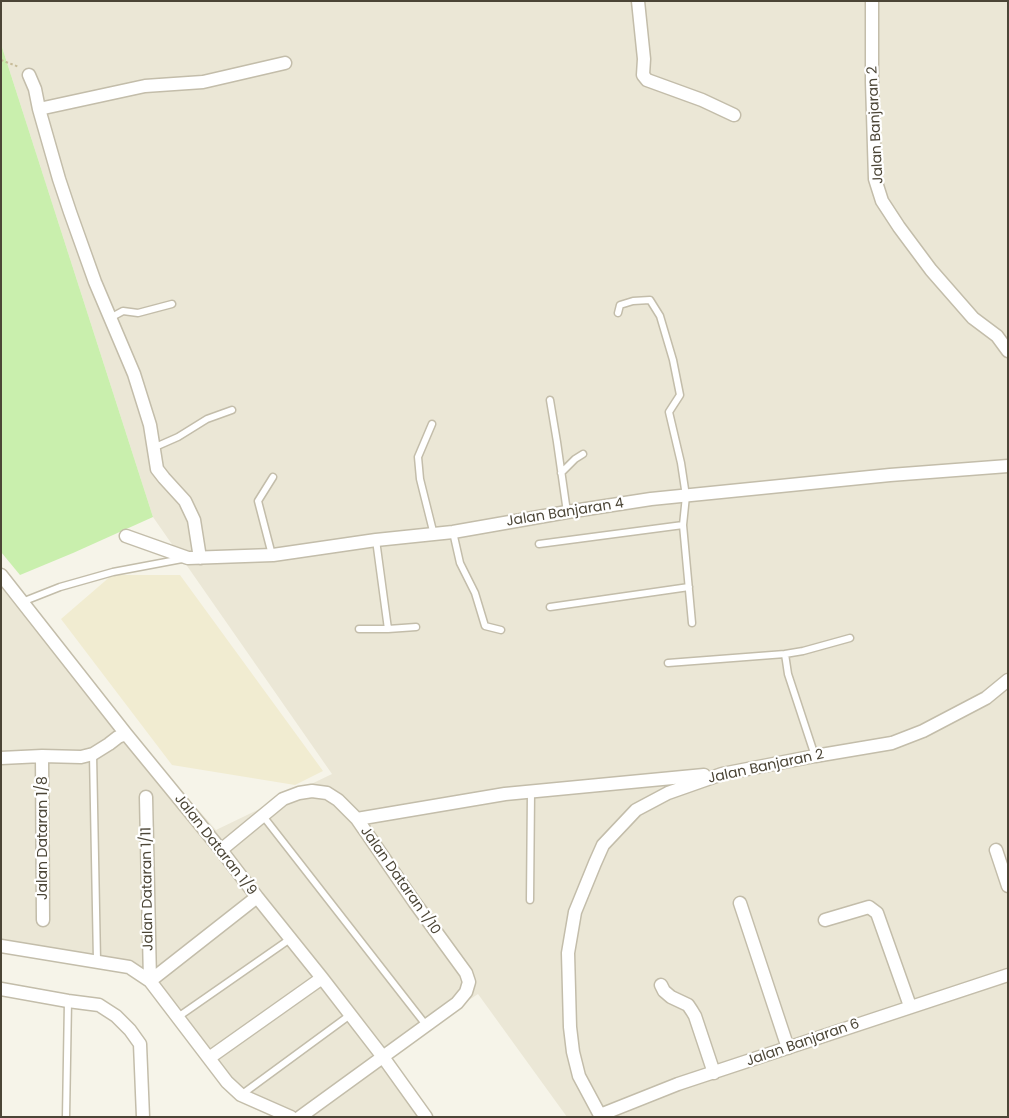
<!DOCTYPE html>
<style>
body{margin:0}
#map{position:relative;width:1009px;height:1118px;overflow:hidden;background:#f6f4e9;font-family:Poppins,sans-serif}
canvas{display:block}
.frame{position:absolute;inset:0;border:2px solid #4b4536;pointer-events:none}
</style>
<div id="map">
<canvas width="1009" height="1118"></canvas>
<div class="frame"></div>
</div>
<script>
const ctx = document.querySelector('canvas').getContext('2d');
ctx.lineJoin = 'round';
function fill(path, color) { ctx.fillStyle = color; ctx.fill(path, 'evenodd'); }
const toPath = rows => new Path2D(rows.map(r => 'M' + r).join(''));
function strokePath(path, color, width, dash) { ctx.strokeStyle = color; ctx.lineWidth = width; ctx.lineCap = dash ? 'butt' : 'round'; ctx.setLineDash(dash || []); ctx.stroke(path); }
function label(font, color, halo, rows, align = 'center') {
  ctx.font = font + ' Poppins,sans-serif'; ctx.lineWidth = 4.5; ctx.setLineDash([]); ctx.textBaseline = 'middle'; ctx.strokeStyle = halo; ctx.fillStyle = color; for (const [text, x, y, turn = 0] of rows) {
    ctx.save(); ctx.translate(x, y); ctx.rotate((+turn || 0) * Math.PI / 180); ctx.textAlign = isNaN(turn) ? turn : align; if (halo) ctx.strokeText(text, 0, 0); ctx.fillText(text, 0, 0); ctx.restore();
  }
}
const residential = toPath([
 [1,1,1008,1,1008,1117,567,1117,478,994,383,1057,422,1117,293,1117,241,1095,138,967,1,947,1,585,216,830,332,774,153,517,1,44]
]);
const education = toPath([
 [112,575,180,575,323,771,295,785,172,765,61,619]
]);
const green = toPath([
 [1,44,153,517,73,553,20,575,1,552]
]);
const path = toPath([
 [1,60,19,67]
]);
const lane = toPath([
 [618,313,620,305,633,301,650,300,660,316,673,360,680,395,669,412,681,463,686,496,683,525,692,623],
 [110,318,123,311,138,313,172,304],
 [550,400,557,442,567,512],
 [432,424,418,457,420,479,434,535],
 [153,448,178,437,207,419,232,410],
 [561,473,575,459,583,454],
 [453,532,460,563,475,593,485,626,501,630],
 [539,544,683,525],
 [272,555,258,501,273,477],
 [22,602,60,587,113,572,182,559],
 [550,607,689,587],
 [359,629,388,629,376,540],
 [388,629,416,627],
 [668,663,785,654],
 [93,754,97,961],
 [815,756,788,674,785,654,803,651,850,638],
 [263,816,426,1025],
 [530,900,531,792],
 [178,1017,290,939],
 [241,1095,350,1015],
 [66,1117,68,1001]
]);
const street = toPath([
 [638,1,644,59,643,75,647,80,702,100,734,115],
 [872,1,872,82,875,179,882,201,899,227,931,270,973,318,997,336,1008,351],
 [29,75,35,89,39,109,59,179,70,212,95,282,134,374,150,425,157,469,164,478,185,501,194,520,200,558],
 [39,109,145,86,203,82,285,63],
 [126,536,188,558,273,555,376,540,453,532,567,512,651,499,890,475,1008,466],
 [1,575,126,734,221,850,257,897,322,978,383,1057,426,1117],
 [42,756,43,920],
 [1,758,42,756,81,757,93,754,109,744,118,737,126,734],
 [146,797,150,981],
 [357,819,505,794,704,775],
 [221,850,283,799,299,793,312,791,327,793,338,800,357,819,415,903,466,973,469,982,466,992,457,1003,300,1117],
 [996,850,1008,886],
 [740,903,788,1048],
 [825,920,869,907,877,913,910,1006],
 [1,946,129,967,150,981,227,1082,241,1095,291,1117],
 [150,981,257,897],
 [661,985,664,991,671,997,688,1005,692,1011,695,1016,714,1073],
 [1,989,68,1001,99,1005,116,1016,130,1030,140,1044,143,1117],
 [209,1058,322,978],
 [600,1115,678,1084,1008,975],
 [601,1117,579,1076,573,1052,570,1027,568,953,575,912,595,863,603,845,636,810,668,793,722,774,815,756,892,743,923,731,986,698,1008,680]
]);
const streetNames = [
 ["Jalan Banjaran 2",876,125,-93],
 ["Jalan Banjaran 4",565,513,-9],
 ["Jalan Banjaran 2",766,767,-12],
 ["Jalan Dataran 1/8",43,838,-90],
 ["Jalan Dataran 1/9",215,845,52],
 ["Jalan Dataran 1/10",400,881,55],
 ["Jalan Dataran 1/11",148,889,-91],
 ["Jalan Banjaran 6",803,1043,-19]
];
fill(residential, '#ebe7d6');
fill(education, '#f1ecd1');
fill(green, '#c9efad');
strokePath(lane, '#c3bdaa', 9);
strokePath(street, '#c3bdaa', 15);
strokePath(path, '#c7bc99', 2, [2.5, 2.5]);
strokePath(lane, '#fff', 6);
strokePath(street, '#fff', 12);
label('14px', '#4b4536', '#fff', streetNames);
</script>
